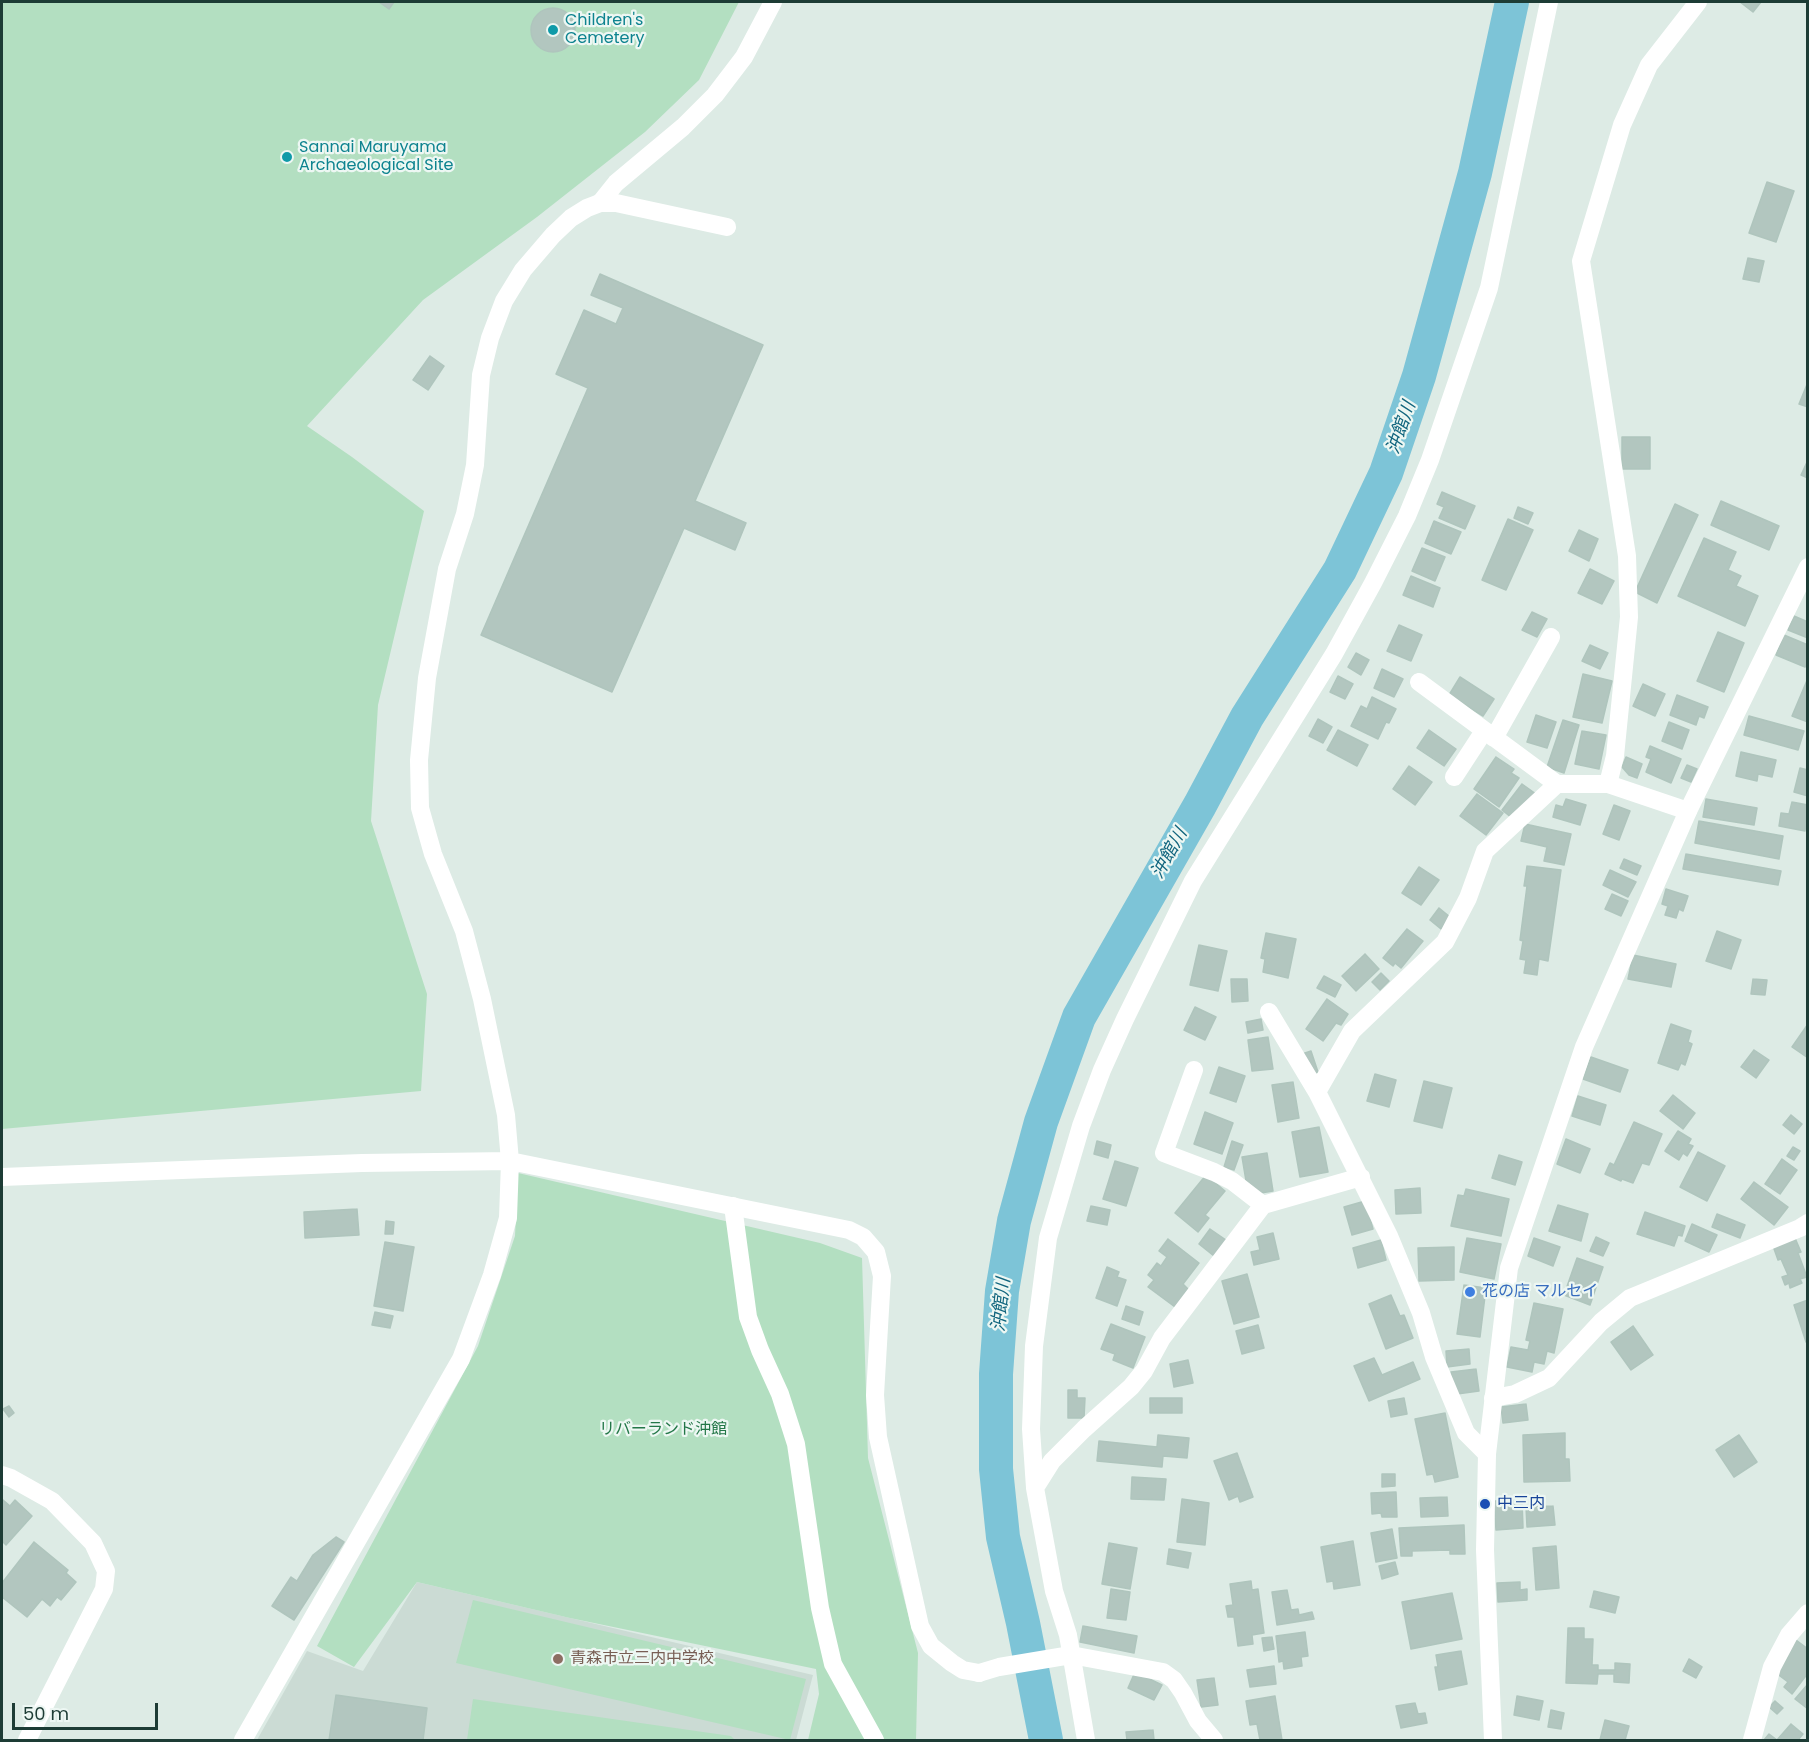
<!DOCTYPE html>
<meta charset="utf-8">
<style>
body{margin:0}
#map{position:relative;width:1809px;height:1742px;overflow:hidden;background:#ddebe5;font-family:Poppins,sans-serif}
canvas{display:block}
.frame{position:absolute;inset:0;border:3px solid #1d3c35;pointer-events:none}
.scale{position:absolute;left:12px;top:1703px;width:146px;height:27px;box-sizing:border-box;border:3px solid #1d3c35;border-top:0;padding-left:8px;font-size:18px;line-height:21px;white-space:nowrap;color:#1d3c35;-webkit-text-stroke:4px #edf7f3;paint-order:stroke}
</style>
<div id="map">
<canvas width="1809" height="1742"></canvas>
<div class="frame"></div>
<div class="scale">50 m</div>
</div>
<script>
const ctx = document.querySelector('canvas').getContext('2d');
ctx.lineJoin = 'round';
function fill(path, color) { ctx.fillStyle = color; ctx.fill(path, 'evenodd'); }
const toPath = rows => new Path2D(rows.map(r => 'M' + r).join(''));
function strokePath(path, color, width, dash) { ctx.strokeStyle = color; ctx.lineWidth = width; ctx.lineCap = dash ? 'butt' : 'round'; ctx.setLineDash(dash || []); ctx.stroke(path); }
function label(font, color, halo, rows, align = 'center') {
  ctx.font = font + ' Poppins,"Noto Sans JP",sans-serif'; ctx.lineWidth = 4.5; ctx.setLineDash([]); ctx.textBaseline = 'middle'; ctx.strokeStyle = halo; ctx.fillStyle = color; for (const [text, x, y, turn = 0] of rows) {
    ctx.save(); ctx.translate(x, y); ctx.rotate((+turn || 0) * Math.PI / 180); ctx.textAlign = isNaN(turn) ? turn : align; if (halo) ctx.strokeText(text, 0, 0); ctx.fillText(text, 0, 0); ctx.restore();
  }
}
const built = toPath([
 [417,1582,813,1675,796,1740,257,1740,307,1651,363,1671]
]);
const green = toPath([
 [2,2,739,2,699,80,645,132,537,217,423,300,307,426,352,457,424,511,378,705,371,821,427,994,421,1091,2,1129],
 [518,1173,820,1243,862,1258,868,1458,918,1653,916,1740,808,1740,819,1694,816,1669,570,1618,417,1582,354,1667,317,1646,478,1346,515,1236],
 [473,1600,806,1679,790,1740,456,1663],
 [473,1699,731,1736,735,1740,467,1740]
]);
const river = toPath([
 [1046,1740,1023,1623,1003,1537,996,1469,996,1374,1002,1291,1014,1221,1041,1122,1079,1017,1200,805,1247,717,1340,570,1386,473,1419,376,1475,173,1512,2]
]);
const building = toPath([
 [379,2,394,2,389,9,379,2],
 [1740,2,1761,2,1753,12,1740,2],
 '531 30a22 22 0 1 1 44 0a22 22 0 1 1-44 0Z',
 [1767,182,1794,191,1776,242,1749,233,1767,182],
 [1748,258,1764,261,1759,282,1743,279,1748,258],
 [600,274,763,345,695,501,746,523,735,550,684,528,612,692,481,635,588,388,556,374,584,310,616,324,623,308,591,295,600,274],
 [430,356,444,366,428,390,413,380,430,356],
 [1808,382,1808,407,1799,404,1808,382],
 [1622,437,1650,437,1650,469,1622,469,1622,437],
 [1808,460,1808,478,1801,475,1808,460],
 [1442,492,1475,506,1465,529,1439,518,1444,507,1437,504,1442,492],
 [1721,501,1779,526,1769,550,1711,525,1721,501],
 [1675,504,1698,515,1657,603,1635,592,1675,504],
 [1518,507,1533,513,1528,524,1514,518,1518,507],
 [1508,519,1533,530,1506,590,1482,580,1508,519],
 [1434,521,1461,532,1451,554,1425,543,1434,521],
 [1579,530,1598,539,1589,561,1569,551,1579,530],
 [1704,538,1736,552,1728,570,1741,576,1736,586,1758,596,1745,626,1678,596,1704,538],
 [1422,548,1445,557,1435,581,1412,571,1422,548],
 [1590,569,1614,581,1602,604,1578,593,1590,569],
 [1411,576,1440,588,1433,607,1403,595,1411,576],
 [1532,612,1547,619,1537,637,1522,630,1532,612],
 [1794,616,1808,622,1808,638,1788,630,1794,616],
 [1399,625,1422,635,1411,661,1387,651,1399,625],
 [1718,632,1744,643,1724,692,1697,681,1718,632],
 [1784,635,1808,645,1808,662,1805,667,1776,655,1784,635],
 [1590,645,1608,653,1600,669,1582,661,1590,645],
 [1356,653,1369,660,1361,675,1348,667,1356,653],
 [1382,669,1403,679,1394,697,1374,688,1382,669],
 [1583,674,1612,681,1602,723,1573,717,1583,674],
 [1338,676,1353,684,1345,699,1330,692,1338,676],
 [1460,677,1494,699,1483,716,1449,695,1460,677],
 [1808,678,1808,722,1792,716,1808,678],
 [1643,684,1665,694,1655,716,1633,706,1643,684],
 [1677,695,1708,707,1704,718,1699,716,1696,725,1670,715,1677,695],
 [1372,697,1396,709,1389,723,1386,722,1378,739,1351,726,1361,706,1367,709,1372,697],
 [1536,715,1556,722,1547,748,1527,742,1536,715],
 [1749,716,1804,731,1798,750,1744,735,1749,716],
 [1318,719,1332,727,1323,743,1309,736,1318,719],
 [1563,720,1579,725,1564,773,1547,767,1563,720],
 [1669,722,1689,730,1682,749,1662,741,1669,722],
 [1338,730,1368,745,1357,766,1327,750,1338,730],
 [1429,730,1456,749,1444,766,1417,748,1429,730],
 [1582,731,1606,735,1599,769,1575,764,1582,731],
 [1650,746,1681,759,1671,783,1646,772,1651,759,1646,757,1650,746],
 [1741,752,1776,760,1772,777,1758,774,1757,781,1736,776,1741,752],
 [1496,757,1514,769,1511,773,1519,778,1499,807,1474,789,1496,757],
 [1626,757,1642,764,1637,778,1629,775,1622,767,1626,757],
 [1687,765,1697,769,1691,782,1681,778,1687,765],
 [1409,766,1432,782,1415,805,1393,789,1409,766],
 [1800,768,1808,770,1808,796,1794,792,1800,768],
 [1522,784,1536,794,1512,818,1502,810,1522,784],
 [1477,794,1503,813,1486,835,1460,816,1477,794],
 [1566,799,1586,805,1580,825,1553,817,1556,805,1563,807,1566,799],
 [1706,799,1757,808,1754,825,1703,817,1706,799],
 [1792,802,1808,805,1805,831,1779,826,1781,813,1789,814,1792,802],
 [1614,805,1630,811,1619,840,1603,834,1614,805],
 [1699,821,1783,836,1779,859,1695,843,1699,821],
 [1525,824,1571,834,1564,865,1544,861,1547,847,1521,841,1525,824],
 [1686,854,1781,871,1778,885,1683,869,1686,854],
 [1624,859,1641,866,1637,875,1620,868,1624,859],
 [1527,866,1561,870,1548,961,1539,959,1537,975,1524,973,1526,960,1520,959,1523,941,1520,940,1527,886,1524,886,1527,866],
 [1419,867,1439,880,1421,905,1402,893,1419,867],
 [1610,870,1636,882,1628,897,1603,885,1610,870],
 [1666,889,1688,896,1683,911,1679,909,1676,918,1665,915,1668,906,1662,904,1666,889],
 [1612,894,1628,901,1621,916,1605,909,1612,894],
 [1439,908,1450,917,1441,929,1430,920,1439,908],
 [1407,929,1423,941,1401,968,1395,963,1393,966,1383,958,1407,929],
 [1717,931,1741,940,1731,969,1706,961,1717,931],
 [1266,933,1296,939,1288,978,1263,972,1265,959,1261,958,1266,933],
 [1199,945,1227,951,1218,991,1190,985,1199,945],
 [1365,954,1379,969,1356,991,1342,976,1365,954],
 [1633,955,1676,964,1671,987,1628,979,1633,955],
 [1381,973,1389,981,1380,990,1372,982,1381,973],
 [1324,976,1341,985,1335,997,1317,988,1324,976],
 [1231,979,1247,979,1248,1001,1232,1002,1231,979],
 [1753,979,1767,980,1765,995,1751,994,1753,979],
 [1327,999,1348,1014,1341,1025,1336,1023,1323,1041,1306,1029,1327,999],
 [1195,1007,1216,1017,1205,1040,1184,1030,1195,1007],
 [1261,1019,1263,1030,1248,1033,1246,1022,1261,1019],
 [1671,1024,1691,1031,1688,1042,1692,1044,1685,1065,1681,1063,1678,1070,1658,1063,1671,1024],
 [1808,1024,1808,1058,1792,1047,1808,1024],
 [1268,1037,1273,1069,1252,1071,1248,1040,1268,1037],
 [1754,1050,1769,1060,1756,1078,1741,1067,1754,1050],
 [1311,1051,1318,1072,1309,1075,1302,1054,1311,1051],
 [1591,1057,1628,1070,1620,1092,1583,1079,1591,1057],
 [1219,1067,1245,1076,1236,1102,1210,1093,1219,1067],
 [1375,1074,1396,1080,1389,1107,1367,1101,1375,1074],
 [1424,1081,1452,1088,1442,1128,1414,1121,1424,1081],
 [1293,1082,1299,1118,1278,1122,1272,1085,1293,1082],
 [1673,1095,1695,1113,1683,1129,1660,1111,1673,1095],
 [1578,1096,1606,1105,1600,1125,1572,1116,1578,1096],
 [1205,1112,1233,1123,1222,1154,1194,1144,1205,1112],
 [1791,1115,1802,1124,1794,1134,1783,1125,1791,1115],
 [1634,1122,1662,1134,1649,1165,1642,1163,1633,1183,1622,1179,1621,1181,1605,1174,1610,1163,1614,1165,1634,1122],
 [1319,1127,1328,1172,1300,1177,1292,1132,1319,1127],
 [1678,1131,1691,1139,1688,1144,1693,1146,1687,1156,1683,1153,1679,1160,1665,1151,1678,1131],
 [1566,1139,1590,1149,1580,1173,1557,1164,1566,1139],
 [1097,1141,1111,1145,1108,1158,1094,1154,1097,1141],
 [1232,1141,1243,1145,1234,1170,1224,1167,1232,1141],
 [1793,1147,1800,1151,1794,1160,1787,1156,1793,1147],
 [1698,1152,1725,1166,1707,1201,1680,1187,1698,1152],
 [1267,1153,1273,1191,1261,1193,1246,1181,1242,1157,1267,1153],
 [1499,1155,1522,1162,1515,1185,1492,1178,1499,1155],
 [1782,1159,1797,1170,1780,1194,1765,1184,1782,1159],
 [1115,1161,1138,1168,1126,1206,1103,1199,1115,1161],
 [1206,1175,1225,1191,1205,1215,1209,1218,1198,1232,1175,1213,1206,1175],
 [1754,1182,1788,1207,1774,1225,1741,1199,1754,1182],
 [1420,1188,1421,1213,1396,1214,1395,1190,1420,1188],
 [1466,1189,1509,1199,1501,1236,1451,1226,1458,1195,1464,1196,1466,1189],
 [1365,1201,1373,1229,1352,1235,1344,1207,1365,1201],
 [1558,1205,1588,1214,1581,1241,1549,1231,1558,1205],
 [1091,1206,1110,1210,1107,1225,1087,1221,1091,1206],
 [357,1209,359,1235,305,1238,304,1212,357,1209],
 [1645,1212,1685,1226,1682,1236,1678,1235,1674,1246,1637,1234,1645,1212],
 [1717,1214,1745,1225,1740,1238,1712,1227,1717,1214],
 [386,1221,394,1222,393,1234,385,1234,386,1221],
 [1692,1224,1717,1235,1709,1252,1685,1241,1692,1224],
 [1210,1229,1226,1240,1214,1256,1199,1244,1210,1229],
 [1273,1233,1279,1259,1254,1265,1251,1252,1260,1250,1257,1237,1273,1233],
 [1596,1237,1609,1243,1603,1256,1590,1251,1596,1237],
 [1467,1238,1501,1244,1494,1279,1460,1272,1467,1238],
 [1534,1238,1560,1247,1553,1266,1528,1256,1534,1238],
 [1795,1238,1801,1252,1798,1253,1807,1277,1800,1279,1802,1283,1790,1288,1789,1283,1785,1285,1782,1277,1788,1275,1781,1259,1778,1260,1773,1246,1795,1238],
 [1168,1239,1199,1263,1183,1284,1188,1289,1175,1307,1148,1287,1154,1280,1148,1275,1157,1263,1161,1266,1167,1257,1159,1251,1168,1239],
 [1381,1240,1386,1260,1358,1268,1353,1248,1381,1240],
 [385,1242,414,1247,403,1311,374,1306,385,1242],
 [1454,1247,1454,1280,1419,1281,1418,1248,1454,1247],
 [1577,1258,1603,1267,1590,1305,1564,1295,1577,1258],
 [1107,1267,1119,1272,1117,1277,1126,1280,1117,1306,1096,1298,1107,1267],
 [1247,1274,1259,1317,1234,1324,1222,1281,1247,1274],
 [1464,1285,1486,1288,1480,1337,1457,1334,1464,1285],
 [1391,1295,1400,1316,1404,1315,1413,1338,1386,1349,1369,1304,1391,1295],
 [1808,1300,1808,1342,1806,1342,1794,1305,1808,1300],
 [1534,1303,1563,1309,1554,1353,1547,1351,1544,1364,1534,1362,1532,1372,1507,1367,1511,1347,1528,1350,1530,1341,1526,1340,1534,1303],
 [1126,1306,1143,1312,1139,1325,1122,1319,1126,1306],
 [375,1312,393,1316,390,1328,372,1325,375,1312],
 [1111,1324,1145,1337,1133,1368,1113,1360,1115,1354,1101,1349,1111,1324],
 [1258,1325,1264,1348,1242,1354,1236,1331,1258,1325],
 [1633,1326,1653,1355,1631,1370,1611,1342,1633,1326],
 [1469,1349,1470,1364,1447,1367,1446,1351,1469,1349],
 [1374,1358,1382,1375,1413,1362,1420,1379,1369,1401,1354,1366,1374,1358],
 [1188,1360,1193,1383,1174,1387,1170,1364,1188,1360],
 [1476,1369,1479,1391,1457,1394,1456,1385,1453,1385,1451,1372,1476,1369],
 [1068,1390,1077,1390,1077,1398,1085,1398,1084,1418,1068,1418,1068,1390],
 [1150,1398,1182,1398,1182,1413,1150,1413,1150,1398],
 [1404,1398,1407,1414,1391,1417,1388,1401,1404,1398],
 [1526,1404,1528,1420,1503,1423,1501,1407,1526,1404],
 [9,1406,14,1413,9,1417,3,1409,9,1406],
 [1445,1413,1458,1477,1435,1482,1433,1474,1427,1475,1415,1419,1445,1413],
 [1565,1433,1565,1459,1569,1459,1570,1481,1524,1482,1523,1435,1565,1433],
 [1158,1435,1189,1438,1187,1458,1163,1456,1162,1467,1097,1461,1099,1441,1157,1447,1158,1435],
 [1739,1435,1757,1462,1734,1477,1716,1450,1739,1435],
 [1237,1453,1253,1497,1240,1502,1238,1496,1229,1500,1214,1461,1237,1453],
 [1382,1474,1395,1474,1395,1486,1382,1487,1382,1474],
 [1132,1477,1166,1479,1164,1500,1131,1499,1132,1477],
 [1396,1492,1397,1517,1382,1517,1381,1513,1372,1514,1371,1493,1396,1492],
 [1447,1497,1448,1516,1421,1517,1420,1498,1447,1497],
 [1182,1499,1209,1503,1205,1545,1177,1542,1182,1499],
 [3,1500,10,1506,15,1500,32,1516,6,1545,2,1541,2,1502,3,1500],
 [1522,1500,1523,1528,1496,1530,1494,1501,1522,1500],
 [1553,1506,1555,1525,1527,1527,1526,1507,1553,1506],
 [1464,1525,1465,1554,1450,1554,1450,1550,1412,1551,1412,1556,1401,1556,1399,1528,1464,1525],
 [1392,1529,1397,1558,1376,1562,1371,1533,1392,1529],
 [336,1537,344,1542,294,1620,272,1606,291,1577,297,1581,313,1555,336,1537],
 [1353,1541,1360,1585,1334,1589,1333,1581,1327,1582,1321,1547,1353,1541],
 [34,1542,68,1570,66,1573,76,1582,61,1600,57,1597,50,1606,42,1599,27,1617,2,1597,2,1583,34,1542],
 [1109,1543,1137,1548,1130,1589,1102,1584,1109,1543],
 [1556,1546,1559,1588,1536,1590,1533,1548,1556,1546],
 [1169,1549,1191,1553,1188,1568,1167,1564,1169,1549],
 [1395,1562,1398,1574,1382,1579,1379,1566,1395,1562],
 [1251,1581,1252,1590,1258,1589,1264,1633,1252,1635,1253,1644,1238,1646,1234,1617,1228,1617,1226,1606,1233,1605,1230,1584,1251,1581],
 [1520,1582,1520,1590,1527,1589,1527,1600,1498,1602,1497,1583,1520,1582],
 [1111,1589,1130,1592,1126,1620,1107,1618,1111,1589],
 [1287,1590,1291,1610,1298,1609,1299,1615,1312,1612,1314,1619,1277,1625,1272,1592,1287,1590],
 [1594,1591,1619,1597,1615,1613,1590,1607,1594,1591],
 [1452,1593,1462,1639,1411,1649,1402,1602,1452,1593],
 [1083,1626,1137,1636,1134,1653,1080,1642,1083,1626],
 [1568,1628,1584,1628,1584,1639,1593,1639,1592,1665,1598,1665,1598,1670,1615,1670,1615,1663,1630,1664,1629,1683,1614,1682,1614,1674,1598,1674,1597,1684,1566,1683,1568,1628],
 [1305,1632,1308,1656,1301,1657,1302,1666,1284,1669,1283,1661,1279,1662,1276,1636,1305,1632],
 [1272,1637,1274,1649,1264,1651,1262,1638,1272,1637],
 [1796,1640,1808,1649,1808,1673,1792,1694,1784,1687,1788,1682,1776,1673,1788,1657,1785,1655,1796,1640],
 [1461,1651,1467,1684,1439,1690,1435,1667,1438,1667,1436,1655,1461,1651],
 [1689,1659,1702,1667,1696,1678,1683,1671,1689,1659],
 [1274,1666,1276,1684,1250,1687,1247,1670,1274,1666],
 [1135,1672,1162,1685,1154,1700,1128,1688,1135,1672],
 [1214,1678,1218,1705,1201,1707,1197,1680,1214,1678],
 [1808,1684,1808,1709,1795,1699,1808,1684],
 [336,1695,427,1708,423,1740,329,1740,336,1695],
 [1275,1696,1282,1740,1260,1740,1257,1724,1250,1725,1246,1701,1275,1696],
 [1517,1696,1543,1701,1539,1720,1514,1715,1517,1696],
 [1775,1701,1783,1708,1777,1714,1769,1707,1775,1701],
 [1415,1703,1418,1714,1425,1713,1427,1723,1401,1728,1396,1706,1415,1703],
 [1551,1710,1564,1713,1561,1729,1548,1727,1551,1710],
 [1605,1720,1629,1726,1625,1740,1600,1740,1605,1720],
 [1791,1724,1803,1734,1798,1740,1764,1740,1769,1734,1777,1740,1791,1724],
 [1153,1730,1154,1740,1127,1740,1126,1732,1153,1730]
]);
const minor = toPath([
 [600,203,616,183,683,127,715,95,744,57,773,2],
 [1419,682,1557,784,1608,784],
 [1494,738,1551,637],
 [1454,777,1484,731],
 [1688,811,1608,784,1615,756,1629,617,1627,556,1581,261,1622,125,1649,65,1698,2],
 [1269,1012,1317,1092,1389,1236,1421,1313,1434,1357,1466,1433,1487,1454],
 [1194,1070,1164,1153,1214,1172,1232,1181,1263,1205,1361,1177],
 [1317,1092,1352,1031,1445,942,1468,898,1485,851,1557,784],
 [733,1206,748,1317,760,1350,780,1394,796,1444,820,1608,833,1664,875,1740],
 [1493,1398,1515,1394,1549,1378,1601,1322,1630,1298,1800,1228,1808,1223],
 [2,1475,11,1478,52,1501,93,1543,106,1571,104,1589,27,1740],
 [1035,1488,1052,1461,1084,1429,1131,1387,1144,1371,1162,1338,1263,1205],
 [979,1673,999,1667,1071,1655,1163,1672,1174,1680,1183,1693,1198,1721,1214,1740],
 [243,1740,461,1359,492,1275,508,1218,510,1161],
 [1086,1740,1068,1635,1054,1591,1035,1488,1031,1429,1034,1346,1048,1238,1081,1126,1102,1070,1125,1019,1193,881,1334,654,1373,583,1407,516,1430,460,1489,288,1549,2],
 [1752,1740,1772,1667,1789,1635,1808,1613]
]);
const tertiary = toPath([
 [510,1161,506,1115,482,999,464,931,433,854,420,808,419,760,427,678,447,569,465,514,475,465,481,375,490,338,504,301,523,270,553,235,571,218,587,208,600,203,616,203,727,227],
 [2,1177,362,1163,510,1161,849,1230,863,1237,876,1252,882,1276,875,1395,878,1437,920,1626,931,1646,952,1663,963,1670,979,1673],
 [1493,1740,1485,1550,1487,1454,1509,1268,1584,1047,1688,811,1808,567]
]);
const markers = [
 [553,30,6,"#0f9aa8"],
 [287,157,6,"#0f9aa8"],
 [1470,1292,6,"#3f7fe0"],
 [1485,1504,6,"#1a4fb4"],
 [558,1659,6,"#8d6e63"]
];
const cultureNames = [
 ["Children's",565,21],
 ["Cemetery",565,39],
 ["Sannai Maruyama",299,148],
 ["Archaeological Site",299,166]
];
const shopNames = [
 ["花の店 マルセイ",1482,1292]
];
const parkNames = [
 ["リバーランド沖館",663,1430]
];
const transitNames = [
 ["中三内",1497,1504]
];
const educationNames = [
 ["青森市立三内中学校",570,1659]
];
const waterNames = [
 ["沖館川",1402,428,-71],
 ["沖館川",1170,854,-61],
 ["沖館川",1002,1305,-84]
];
fill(built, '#cbdbd4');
fill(green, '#b3dfc1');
strokePath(river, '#7dc4d7', 34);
fill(building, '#b2c6bf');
strokePath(building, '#afc5bd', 1.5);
strokePath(minor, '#fff', 18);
strokePath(tertiary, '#fff', 18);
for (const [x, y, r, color] of markers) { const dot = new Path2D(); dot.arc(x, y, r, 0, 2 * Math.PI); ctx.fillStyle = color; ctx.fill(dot); strokePath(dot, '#edf7f3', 2); }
label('16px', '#0d838f', '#edf7f3', cultureNames, 'left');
label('16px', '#366cbe', '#edf7f3', shopNames, 'left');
label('16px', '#237748', '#edf7f3', parkNames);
label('16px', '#164399', '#edf7f3', transitNames, 'left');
label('16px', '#785e54', '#edf7f3', educationNames, 'left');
label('italic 18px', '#11657e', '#edf7f3', waterNames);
</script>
